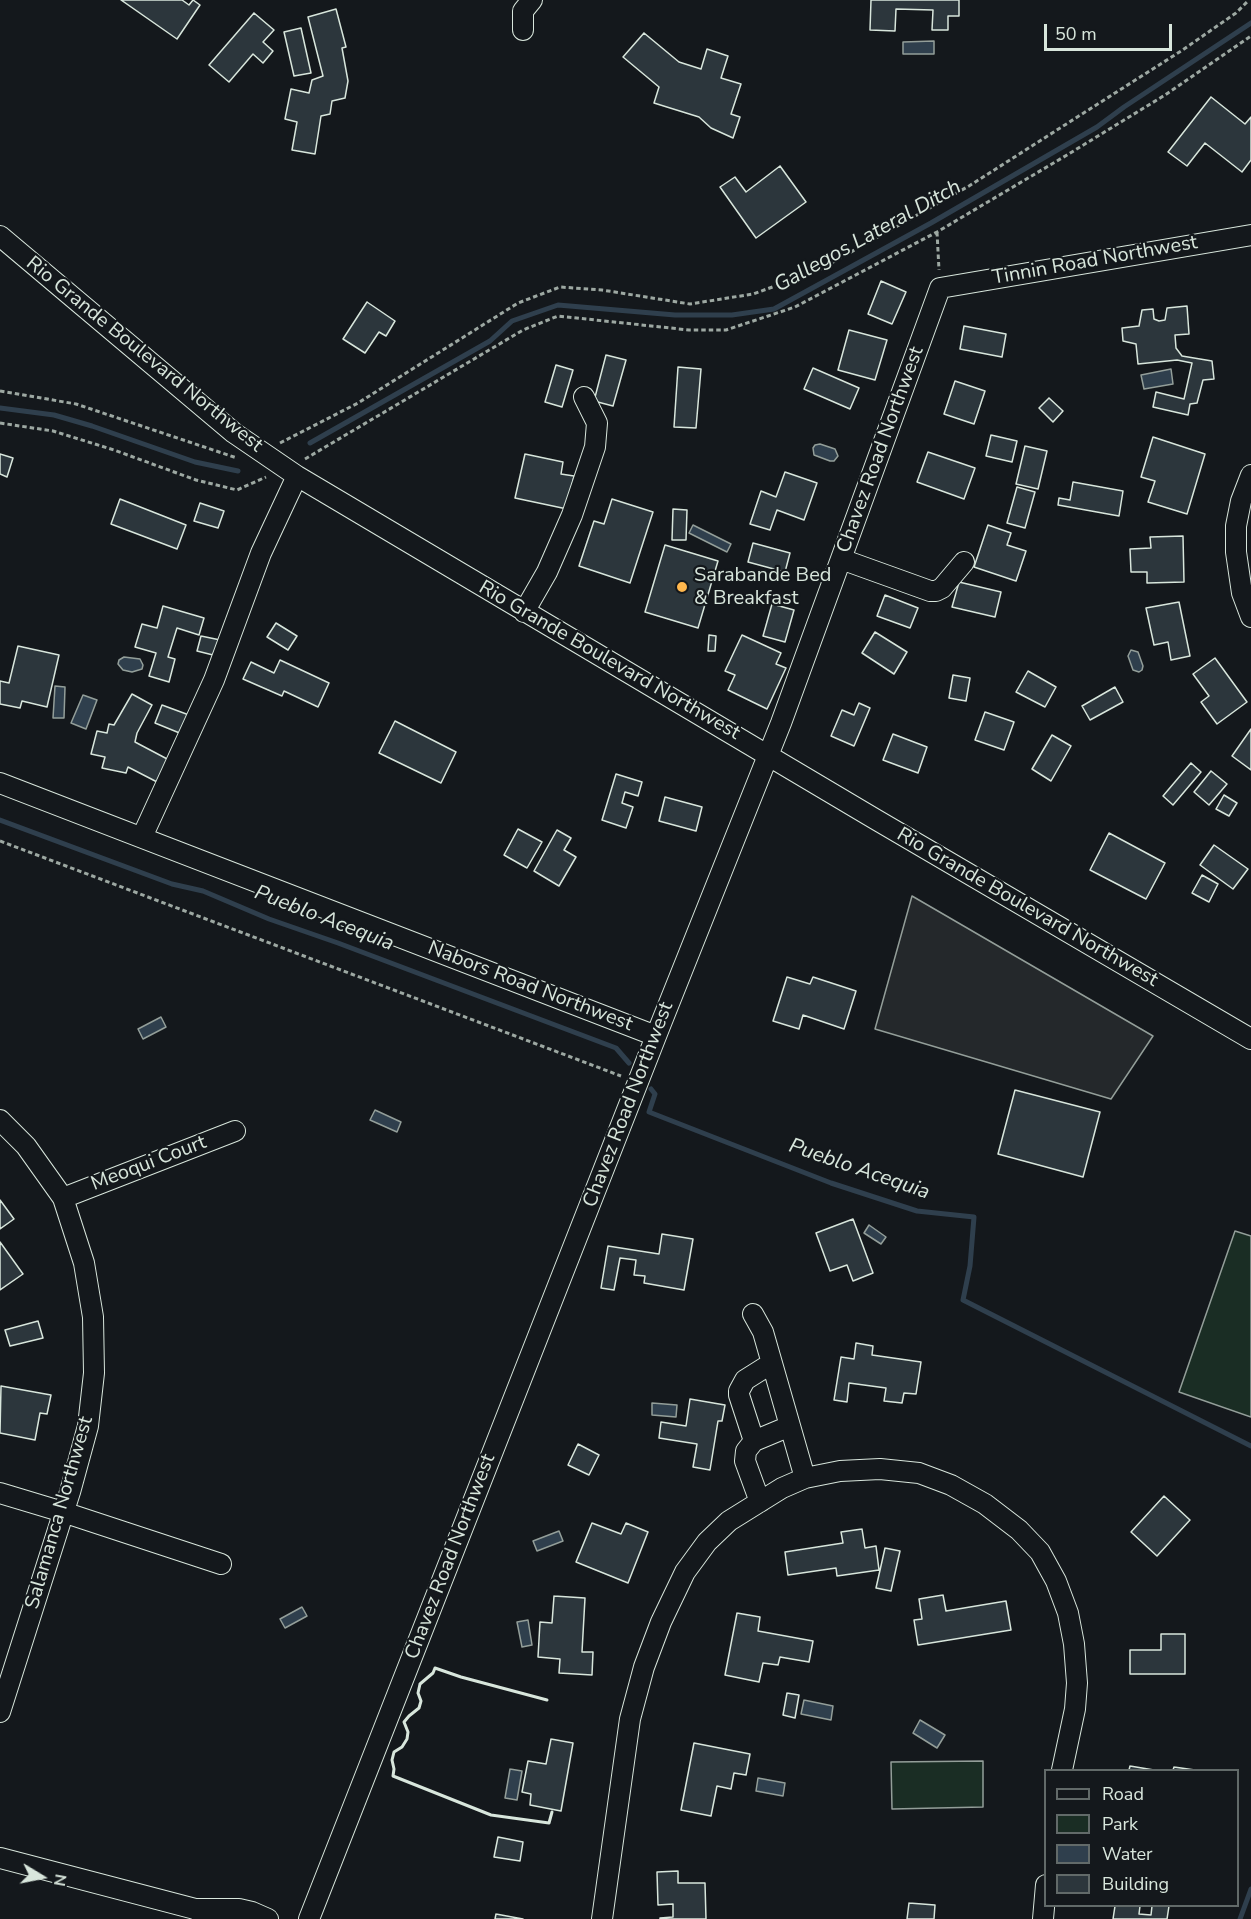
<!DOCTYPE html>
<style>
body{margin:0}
#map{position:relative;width:1251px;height:1919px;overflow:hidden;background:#14181c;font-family:"Nunito Sans",sans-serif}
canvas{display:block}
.legend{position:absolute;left:1044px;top:1769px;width:195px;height:138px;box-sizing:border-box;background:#14181c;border:2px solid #626a69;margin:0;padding:8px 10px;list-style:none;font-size:18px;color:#d8e6dc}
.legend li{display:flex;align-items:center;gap:12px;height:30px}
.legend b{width:30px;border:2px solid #626a69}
.north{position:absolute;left:12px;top:1847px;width:60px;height:60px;-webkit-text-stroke:4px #14181c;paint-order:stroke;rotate:100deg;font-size:16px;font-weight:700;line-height:24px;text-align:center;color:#d8e6dc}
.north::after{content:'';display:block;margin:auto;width:21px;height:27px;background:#d8e6dc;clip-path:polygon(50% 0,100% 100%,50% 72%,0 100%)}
.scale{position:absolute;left:1044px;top:24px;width:128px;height:27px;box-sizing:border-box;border:3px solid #d8e6dc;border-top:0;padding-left:8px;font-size:18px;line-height:21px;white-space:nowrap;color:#d8e6dc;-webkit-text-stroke:4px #14181c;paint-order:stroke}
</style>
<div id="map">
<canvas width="1251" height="1919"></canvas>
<ul class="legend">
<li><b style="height:8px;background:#14181c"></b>Road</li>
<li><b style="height:16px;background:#1a2d24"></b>Park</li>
<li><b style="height:16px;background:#2f3f4d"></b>Water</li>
<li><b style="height:16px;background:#2c363c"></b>Building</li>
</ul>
<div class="north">N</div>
<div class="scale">50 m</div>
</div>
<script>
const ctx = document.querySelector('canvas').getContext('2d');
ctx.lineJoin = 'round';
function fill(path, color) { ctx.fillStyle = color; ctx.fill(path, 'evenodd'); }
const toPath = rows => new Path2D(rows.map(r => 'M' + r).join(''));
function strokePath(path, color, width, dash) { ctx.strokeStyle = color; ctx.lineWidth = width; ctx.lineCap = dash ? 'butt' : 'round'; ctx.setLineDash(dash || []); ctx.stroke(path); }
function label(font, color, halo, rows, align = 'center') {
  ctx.font = font + ' "Nunito Sans",sans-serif'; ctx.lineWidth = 4.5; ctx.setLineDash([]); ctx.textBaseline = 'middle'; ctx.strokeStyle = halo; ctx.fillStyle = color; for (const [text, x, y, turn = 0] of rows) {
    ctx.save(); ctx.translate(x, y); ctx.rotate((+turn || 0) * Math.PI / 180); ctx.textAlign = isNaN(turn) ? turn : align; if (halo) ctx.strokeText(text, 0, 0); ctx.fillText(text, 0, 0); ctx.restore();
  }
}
const green = toPath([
 [1235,1231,1251,1236,1251,1417,1179,1392,1235,1231],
 [983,1761,983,1807,892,1809,891,1762,983,1761]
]);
const parking = toPath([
 [912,896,1153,1036,1111,1099,875,1029,912,896]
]);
const water = toPath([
 [934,41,934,54,903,54,903,42,934,41],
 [1171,369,1173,384,1144,389,1141,375,1171,369],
 [820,444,835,449,838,456,834,461,830,461,814,455,813,448,815,445,820,444],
 [693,525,731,544,727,552,689,533,693,525],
 [1131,650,1138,652,1143,666,1142,670,1139,672,1133,670,1128,656,1131,650],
 [124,657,140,659,143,665,142,669,132,672,123,670,118,664,119,660,124,657],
 [55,686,65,687,64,718,53,718,55,686],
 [83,695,97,700,86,729,71,723,83,695],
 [161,1017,166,1027,143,1039,138,1029,161,1017],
 [375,1110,401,1122,397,1132,370,1120,375,1110],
 [869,1225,886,1237,881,1244,864,1233,869,1225],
 [652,1403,677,1405,676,1417,652,1415,652,1403],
 [559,1531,563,1541,537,1551,533,1541,559,1531],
 [302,1607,307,1616,285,1628,280,1619,302,1607],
 [528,1620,532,1645,522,1647,517,1622,528,1620],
 [804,1700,833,1706,831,1720,801,1714,804,1700],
 [920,1720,945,1735,937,1748,913,1733,920,1720],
 [510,1769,522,1771,517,1800,505,1798,510,1769],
 [758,1778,785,1783,783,1796,756,1791,758,1778]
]);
const stream = toPath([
 [0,408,54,415,92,426,195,462,238,471],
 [310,443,490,341,512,321,558,305,675,315,732,315,774,309,931,223,1097,127,1124,107,1251,23],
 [0,820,172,884,203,891,269,919,338,943,616,1048,629,1063],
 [651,1089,655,1094,649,1112,831,1183,917,1211,974,1217,970,1266,963,1300,1251,1446],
 [1240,1919,1251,1889]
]);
const building = toPath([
 [121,0,182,0,189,5,193,0,200,5,177,39,121,0],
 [871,0,959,0,959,16,948,16,948,30,932,30,933,10,896,9,895,31,870,30,871,0],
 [336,9,346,47,342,48,348,81,345,98,332,101,330,114,321,116,315,154,292,150,297,122,285,119,291,89,309,93,312,80,323,76,308,17,336,9],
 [254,13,274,30,263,42,273,51,263,63,253,54,229,82,209,65,254,13],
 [301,28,311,73,294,76,284,32,301,28],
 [644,33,679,62,701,69,707,49,728,56,721,78,741,84,731,114,740,117,733,138,711,128,699,117,654,103,659,87,623,57,644,33],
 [1211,97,1245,124,1251,117,1251,160,1242,172,1205,143,1187,166,1168,152,1211,97],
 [780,166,806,202,756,238,720,187,735,177,746,192,780,166],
 [881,281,906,292,892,324,868,314,881,281],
 [367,302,395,321,386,336,379,332,365,353,343,339,367,302],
 [1187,306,1189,334,1175,335,1176,348,1182,356,1212,361,1214,379,1203,380,1197,403,1190,404,1188,415,1153,407,1156,392,1184,399,1192,363,1177,360,1138,364,1136,344,1123,341,1122,328,1139,326,1142,310,1153,309,1154,319,1159,321,1165,320,1167,308,1187,306],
 [964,326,1006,334,1002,357,960,349,964,326],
 [849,330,887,340,875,380,838,370,849,330],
 [606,355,626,360,613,406,594,401,606,355],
 [556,365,573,370,562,407,545,402,556,365],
 [678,367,701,369,696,428,674,427,678,367],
 [813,368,859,388,850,409,804,389,813,368],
 [955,381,985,391,974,424,944,414,955,381],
 [1049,398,1063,411,1053,422,1039,408,1049,398],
 [991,435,1017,441,1012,462,986,456,991,435],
 [1153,437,1205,454,1187,514,1148,502,1155,481,1141,477,1153,437],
 [1025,446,1047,451,1038,489,1016,484,1025,446],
 [928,452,975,468,964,499,917,482,928,452],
 [0,454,13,458,7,477,0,474,0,454],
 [525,454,563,462,561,474,574,476,567,509,515,498,525,454],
 [785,472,817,483,804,520,777,510,770,530,750,524,761,491,776,497,785,472],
 [1073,482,1123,491,1119,516,1058,505,1059,498,1070,500,1073,482],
 [1017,487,1035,492,1025,528,1007,523,1017,487],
 [120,499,186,525,177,549,111,524,120,499],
 [612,499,653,512,630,583,579,566,594,521,604,524,612,499],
 [200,503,224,511,218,528,194,521,200,503],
 [673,509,687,510,686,540,672,540,673,509],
 [988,525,1011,533,1007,545,1026,551,1016,581,974,567,988,525],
 [1183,536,1184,582,1147,583,1147,572,1131,572,1130,549,1151,548,1150,537,1183,536],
 [753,543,790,553,785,572,748,562,753,543],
 [665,545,718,561,698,628,645,612,665,545],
 [959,582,1001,592,995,617,952,607,959,582],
 [885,595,918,608,910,628,877,616,885,595],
 [1179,602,1190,656,1171,660,1168,642,1154,645,1146,608,1179,602],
 [772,604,794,610,785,642,763,636,772,604],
 [163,606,204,618,199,635,177,628,168,657,175,659,169,682,149,676,156,653,135,647,142,624,157,628,163,606],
 [276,623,297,636,288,650,267,637,276,623],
 [875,632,907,652,894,674,862,653,875,632],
 [709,635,716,636,715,651,708,651,709,635],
 [742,635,781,653,776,664,786,668,767,709,728,690,735,675,725,671,742,635],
 [201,636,225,641,221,657,197,651,201,636],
 [18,646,59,655,47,707,22,701,20,708,0,704,0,681,9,683,18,646],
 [1215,658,1247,702,1217,724,1201,702,1209,696,1193,674,1215,658],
 [280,660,329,683,318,707,284,691,282,696,243,679,251,662,274,673,280,660],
 [1028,671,1056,687,1045,707,1016,692,1028,671],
 [953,675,970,678,966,701,949,698,953,675],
 [1115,687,1123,702,1090,720,1082,706,1115,687],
 [132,694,152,705,137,733,135,742,171,761,159,783,128,767,126,773,102,768,105,757,91,754,97,731,107,733,109,724,114,725,132,694],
 [859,703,870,708,854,746,831,736,842,710,854,715,859,703],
 [162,705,189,715,182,734,155,723,162,705],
 [985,712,1014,722,1004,750,975,740,985,712],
 [395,721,456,752,441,783,379,753,395,721],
 [1251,729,1251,770,1232,756,1251,729],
 [893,734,927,747,918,773,883,760,893,734],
 [1052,735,1071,746,1051,781,1032,769,1052,735],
 [1191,763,1201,772,1173,805,1163,796,1191,763],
 [1211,771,1227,784,1209,805,1194,792,1211,771],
 [616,774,642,782,638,796,625,792,622,803,633,807,626,828,602,820,616,774],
 [1224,795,1237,803,1229,816,1216,809,1224,795],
 [665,797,702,807,696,831,659,821,665,797],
 [518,829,542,842,527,868,504,855,518,829],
 [557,830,571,838,564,850,576,857,559,886,534,871,557,830],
 [1109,833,1165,863,1146,899,1090,870,1109,833],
 [1214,845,1248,869,1233,889,1200,865,1214,845],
 [1202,875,1218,884,1209,902,1192,893,1202,875],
 [787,977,810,984,813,977,856,991,844,1029,803,1015,799,1029,773,1021,787,977],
 [1015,1090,1100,1112,1083,1177,998,1154,1015,1090],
 [0,1200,14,1219,0,1229,0,1200],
 [853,1219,873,1273,853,1281,847,1265,830,1271,816,1233,853,1219],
 [662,1234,693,1239,684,1290,644,1283,645,1276,634,1275,636,1260,620,1258,614,1290,601,1288,608,1246,659,1254,662,1234],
 [0,1242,23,1274,0,1290,0,1242],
 [38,1321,43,1338,10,1346,5,1330,38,1321],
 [856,1343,873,1346,872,1355,921,1362,916,1394,904,1393,902,1403,884,1401,886,1388,849,1383,847,1402,834,1400,841,1357,854,1359,856,1343],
 [1,1386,51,1395,47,1414,40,1413,35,1440,0,1433,1,1386],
 [690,1399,725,1405,722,1421,718,1421,710,1470,693,1467,697,1444,659,1438,661,1422,686,1426,690,1399],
 [578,1444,599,1455,589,1475,568,1465,578,1444],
 [1164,1496,1190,1520,1157,1556,1131,1532,1164,1496],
 [592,1523,621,1534,626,1523,648,1532,628,1583,576,1562,592,1523],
 [862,1529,865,1548,876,1546,879,1570,837,1576,836,1568,788,1575,785,1552,843,1543,841,1532,862,1529],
 [885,1548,900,1551,891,1591,876,1588,885,1548],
 [943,1595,946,1611,1006,1601,1011,1630,918,1645,914,1620,922,1619,919,1599,943,1595],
 [554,1596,585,1598,582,1652,593,1652,592,1675,559,1673,560,1659,538,1657,540,1622,552,1623,554,1596],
 [737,1613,760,1617,758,1631,813,1641,809,1662,780,1657,778,1665,763,1663,759,1682,725,1675,737,1613],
 [1161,1634,1185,1634,1185,1674,1130,1674,1130,1650,1161,1650,1161,1634],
 [787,1693,799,1695,795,1718,783,1715,787,1693],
 [551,1739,573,1743,561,1811,530,1805,531,1794,522,1792,528,1761,546,1764,551,1739],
 [694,1743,750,1754,746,1775,734,1773,731,1789,717,1786,711,1816,681,1810,694,1743],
 [1130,1766,1154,1770,1129,1770,1130,1766],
 [1174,1767,1195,1770,1173,1770,1174,1767],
 [498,1837,523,1842,520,1861,494,1857,498,1837],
 [678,1871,678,1883,705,1883,706,1919,660,1919,660,1918,673,1917,673,1904,658,1905,657,1872,678,1871],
 [909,1903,935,1905,934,1919,907,1919,909,1903],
 [1115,1906,1140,1906,1139,1914,1151,1915,1152,1906,1169,1906,1167,1919,1113,1919,1115,1906],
 [496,1914,523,1919,495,1919,496,1914]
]);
const path = toPath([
 [937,232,939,270],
 [0,391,76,404,237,458],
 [0,423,53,431,114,450,196,480,237,490,266,477],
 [280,443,358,403,518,303,560,287,602,290,690,304,753,294,817,271,969,186,1181,51,1236,13,1249,0],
 [305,459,523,330,558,316,689,330,726,330,795,307,937,232,1067,155,1165,95,1251,36],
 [0,841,621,1076]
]);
const minor = toPath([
 [523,30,523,11,532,0],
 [0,236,234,433,297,476,875,819,1251,1039],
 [1251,475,1241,501,1236,526,1236,552,1242,593,1251,617],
 [841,559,930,591,936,591,942,588,964,562],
 [524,612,547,572,572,515,595,447,597,423,584,397],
 [0,783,656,1036],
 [142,837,214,680,261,553,297,476],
 [0,1120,26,1146,63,1198,84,1263,93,1317,94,1373,88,1426,70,1492,0,1712],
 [63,1198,235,1131],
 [753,1314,763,1332,805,1478],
 [754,1441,739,1395,739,1391,745,1380,772,1363],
 [0,1493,63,1512,221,1564],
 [760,1502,745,1461,746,1451,754,1441,790,1426],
 [0,1858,195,1909],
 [211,1919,195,1909,239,1909,252,1912,268,1919],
 [309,1919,660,1026,781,723,940,288,1251,235],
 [602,1919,630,1719,644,1667,661,1622,685,1572,707,1542,729,1521,782,1488,805,1478,840,1471,880,1469,919,1473,951,1485,985,1504,1019,1530,1040,1552,1056,1581,1068,1613,1074,1644,1077,1683,1075,1709,1062,1770],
 [1043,1919,1046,1885]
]);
const wall = toPath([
 [547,1700,461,1677,435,1668,433,1673,420,1684,418,1693,421,1701,419,1708,409,1716,404,1722,408,1732,407,1739,402,1747,394,1752,392,1760,394,1769,393,1776,491,1815,549,1823,552,1812]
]);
const markers = [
 [682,587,6,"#ffb74d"]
];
const streetNames = [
 ["Tinnin Road Northwest",1095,261,-10],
 ["Rio Grande Boulevard Northwest",144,355,39],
 ["Chavez Road Northwest",881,450,-70],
 ["Rio Grande Boulevard Northwest",609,661,30],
 ["Rio Grande Boulevard Northwest",1027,908,30],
 ["Nabors Road Northwest",530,987,21],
 ["Chavez Road Northwest",629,1105,-69],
 ["Meoqui Court",149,1164,-21],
 ["Salamanca Northwest",60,1513,-74],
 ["Chavez Road Northwest",451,1557,-69]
];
const poiNames = [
 ["Sarabande Bed",694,576],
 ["& Breakfast",694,599]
];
const waterNames = [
 ["Gallegos Lateral Ditch",868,237,-29],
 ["Pueblo Acequia",324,919,21],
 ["Pueblo Acequia",859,1170,19]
];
fill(green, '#1a2d24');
strokePath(green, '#939e99', 1.5);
fill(parking, '#24282b');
strokePath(parking, '#939e99', 1.5);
fill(water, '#2f3f4d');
strokePath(water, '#939e99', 1.5);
strokePath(stream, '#2f3f4d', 5);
fill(building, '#2c363c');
strokePath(building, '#d8e6dc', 1.5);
strokePath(minor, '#d8e6dc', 22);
strokePath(path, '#9da8a2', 3, [4.5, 3]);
strokePath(minor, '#14181c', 20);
strokePath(wall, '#d8e6dc', 3);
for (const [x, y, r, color] of markers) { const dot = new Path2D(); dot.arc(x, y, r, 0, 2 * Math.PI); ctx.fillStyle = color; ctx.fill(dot); strokePath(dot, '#14181c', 2); }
label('20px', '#d8e6dc', '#14181c', streetNames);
label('20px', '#d8e6dc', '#14181c', poiNames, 'left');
label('italic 21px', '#d8e6dc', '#14181c', waterNames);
</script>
